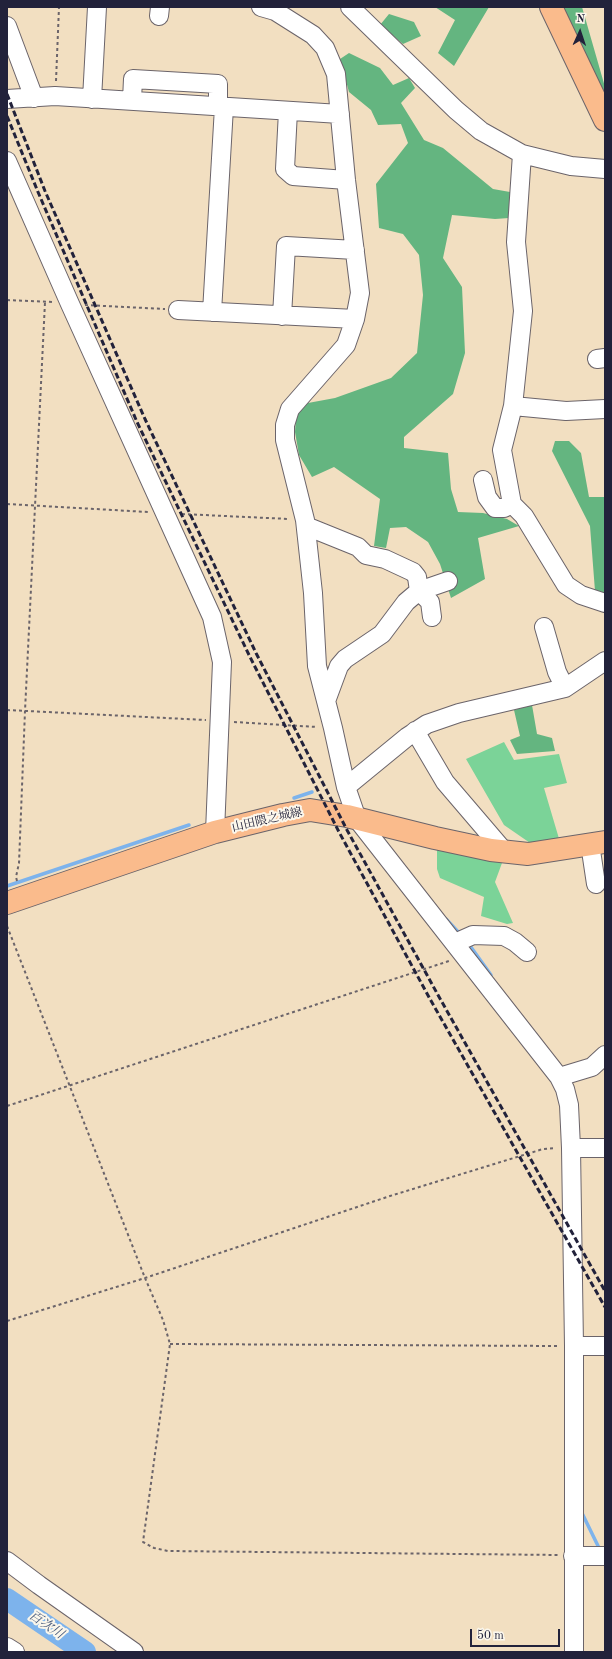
<!DOCTYPE html>
<meta charset="utf-8">
<style>
body{margin:0}
#map{position:relative;width:612px;height:1659px;overflow:hidden;background:#f2dfc1;font-family:"Old Standard TT",serif}
canvas{display:block}
.frame{position:absolute;inset:0;border:8px solid #22223b;pointer-events:none}
.north{position:absolute;left:560px;top:12px;width:40px;height:40px;-webkit-text-stroke:3px #fbf7ec;paint-order:stroke;rotate:3deg;font-size:11px;font-weight:700;line-height:16px;text-align:center;color:#22223b}
.north::after{content:'';display:block;margin:auto;width:14px;height:18px;background:#22223b;clip-path:polygon(50% 0,100% 100%,50% 72%,0 100%)}
.scale{position:absolute;left:470px;top:1629px;width:90px;height:18px;box-sizing:border-box;border:2px solid #22223b;border-top:0;padding-left:5px;font-size:12px;line-height:14px;white-space:nowrap;color:#22223b;-webkit-text-stroke:3px #fbf7ec;paint-order:stroke}
</style>
<div id="map">
<canvas width="612" height="1659"></canvas>
<div class="frame"></div>
<div class="north">N</div>
<div class="scale">50 m</div>
</div>
<script>
const ctx = document.querySelector('canvas').getContext('2d');
ctx.lineJoin = 'round';
function fill(path, color) { ctx.fillStyle = color; ctx.fill(path, 'evenodd'); }
const toPath = rows => new Path2D(rows.map(r => 'M' + r).join(''));
function strokePath(path, color, width, dash) { ctx.strokeStyle = color; ctx.lineWidth = width; ctx.lineCap = dash ? 'butt' : 'round'; ctx.setLineDash(dash || []); ctx.stroke(path); }
function label(font, color, halo, rows, align = 'center') {
  ctx.font = font + ' "Old Standard TT","Noto Serif JP",serif'; ctx.lineWidth = 4; ctx.setLineDash([]); ctx.textBaseline = 'middle'; ctx.strokeStyle = halo; ctx.fillStyle = color; for (const [text, x, y, turn = 0] of rows) {
    ctx.save(); ctx.translate(x, y); ctx.rotate((+turn || 0) * Math.PI / 180); ctx.textAlign = isNaN(turn) ? turn : align; if (halo) ctx.strokeText(text, 0, 0); ctx.fillText(text, 0, 0); ctx.restore();
  }
}
const green = toPath([
 [504,742,514,760,559,754,567,783,544,788,560,842,533,845,504,825,466,759],
 [437,850,502,863,495,882,513,923,507,924,481,916,484,897,440,878,437,869]
]);
const forest = toPath([
 [435,7,489,7,454,66,438,53,455,20],
 [563,7,582,7,605,87,605,96],
 [389,14,414,22,421,36,403,44,380,25],
 [349,53,380,68,393,85,409,78,415,88,401,103,424,140,443,148,493,189,510,192,509,218,495,219,452,215,443,258,462,287,465,353,453,394,404,437,404,448,448,453,451,489,458,512,483,513,507,519,519,526,478,538,485,579,451,598,440,564,428,542,406,527,390,528,386,548,374,546,380,499,334,467,312,477,299,455,295,432,296,414,308,403,335,398,391,378,417,353,423,295,419,255,403,234,379,228,376,184,408,143,401,124,378,125,371,110,349,92,340,59],
 [555,441,569,441,581,453,589,497,605,497,605,594,595,591,590,526,552,451],
 [532,705,537,734,552,738,555,751,517,754,510,740,520,736,514,710]
]);
const stream = toPath([
 [294,798,312,792],
 [7,886,189,825],
 [446,919,461,935],
 [468,943,491,975],
 [581,1511,600,1550]
]);
const river = toPath([
 [7,1599,85,1652]
]);
const path = toPath([
 [56,81,59,7],
 [7,300,53,302],
 [85,305,165,309],
 [7,504,148,512],
 [182,514,289,519],
 [7,710,206,720],
 [234,722,317,727],
 [17,881,16,877,19,863,25,711,45,302],
 [7,926,145,1278,163,1320,170,1344,143,1542,154,1548,168,1551,559,1555],
 [7,1106,449,961],
 [7,1321,145,1278,390,1196,543,1149,556,1148],
 [170,1344,559,1346]
]);
const minor = toPath([
 [261,7,275,11,313,35,325,48,336,74,346,180,360,293,355,319,346,345,290,409,285,425,285,440,305,520,313,593,317,666,333,728,346,787,357,819,559,1077,565,1089,569,1105,571,1148,574,1346,574,1652],
 [350,7,456,110,481,131,522,154,571,166,605,169],
 [159,16,160,7],
 [7,26,34,98],
 [7,99,55,96,340,114],
 [92,99,97,7],
 [132,100,133,79,218,84,218,106],
 [288,111,285,169,293,176,346,180],
 [522,154,516,242,523,311,513,406,566,411,605,409],
 [7,161,70,304,212,617,222,662,215,832],
 [178,310,355,319],
 [212,312,224,107],
 [282,316,286,246,355,250],
 [597,359,605,358],
 [513,406,502,450,512,504,524,516,566,585,581,595,605,603],
 [483,480,487,497,495,508,504,508,512,504],
 [306,526,358,547,366,555,385,559,413,572,417,577,419,591,430,602,432,617],
 [544,627,557,672,565,688],
 [326,701,339,666,345,659,382,634,406,602,419,591,448,581],
 [415,731,445,782,504,851],
 [346,787,407,737,427,724,459,713,565,688,605,661],
 [590,844,596,884],
 [455,943,473,935,504,936,515,942,527,952],
 [559,1077,592,1067,605,1055],
 [571,1148,605,1148],
 [574,1346,605,1346],
 [573,1556,605,1556],
 [7,1561,39,1585,134,1652],
 [7,1647,15,1652]
]);
const major = toPath([
 [551,7,605,120],
 [7,903,215,832,283,815,310,810,347,816,435,838,491,850,528,854,605,842]
]);
const rail = toPath([
 [7,94,45,191,145,419,256,653,347,830,438,995,605,1291],
 [7,116,38,192,137,422,250,657,339,832,430,999,605,1307]
]);
const streetNames = [
 ["山田隈之城線",267,820,-13]
];
const waterNames = [
 ["百次川",46,1625,34]
];
fill(green, '#7bd398');
fill(forest, '#64b580');
strokePath(stream, '#7db3ec', 3.5);
strokePath(river, '#7db3ec', 22);
strokePath(minor, '#6b646a', 20);
strokePath(major, '#6b646a', 24);
strokePath(path, '#6b646a', 2, [3, 3]);
strokePath(minor, '#fff', 18);
strokePath(major, '#fabb8c', 22);
strokePath(rail, '#22223b', 3, [6, 3]);
label('12px', '#22223b', '#fbf7ec', streetNames);
label('italic 13px', '#425579', '#fbf7ec', waterNames);
</script>
